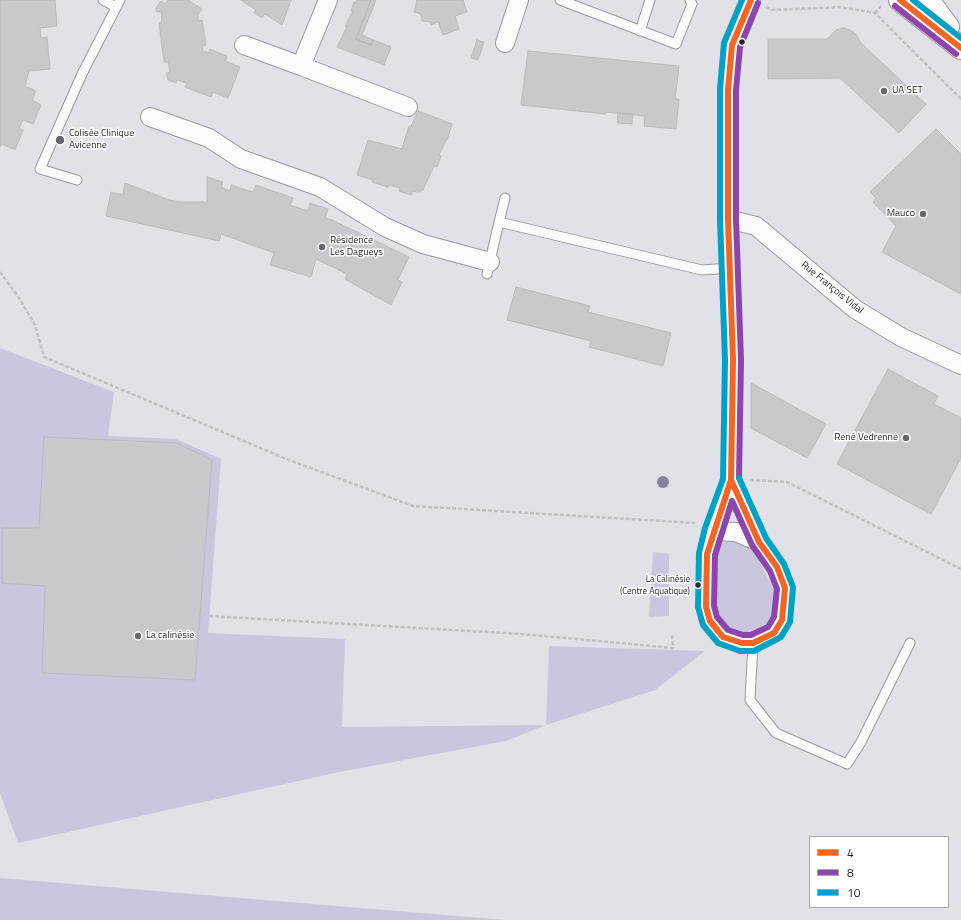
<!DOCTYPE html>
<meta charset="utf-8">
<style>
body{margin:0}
#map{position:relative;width:961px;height:920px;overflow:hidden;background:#e2e1e7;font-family:"Titillium Web",sans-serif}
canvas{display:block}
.legend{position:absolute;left:809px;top:836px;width:140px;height:72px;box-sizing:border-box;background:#fff;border:1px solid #a8a8aa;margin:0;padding:5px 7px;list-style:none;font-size:12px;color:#26252a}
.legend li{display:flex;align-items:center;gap:8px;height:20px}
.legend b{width:20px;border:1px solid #a8a8aa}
</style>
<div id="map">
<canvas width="961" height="920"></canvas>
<ul class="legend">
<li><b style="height:5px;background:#f26522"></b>4</li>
<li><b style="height:5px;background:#8e44ad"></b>8</li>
<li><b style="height:5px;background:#02a2c6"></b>10</li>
</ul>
</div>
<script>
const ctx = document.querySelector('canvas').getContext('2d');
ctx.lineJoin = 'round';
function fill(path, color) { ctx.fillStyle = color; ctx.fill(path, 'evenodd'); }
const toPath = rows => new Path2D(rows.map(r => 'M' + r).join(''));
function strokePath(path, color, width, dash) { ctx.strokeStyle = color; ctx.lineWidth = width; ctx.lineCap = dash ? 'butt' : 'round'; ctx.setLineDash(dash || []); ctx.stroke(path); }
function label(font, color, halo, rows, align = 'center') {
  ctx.font = font + ' "Titillium Web",sans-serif'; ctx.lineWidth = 3; ctx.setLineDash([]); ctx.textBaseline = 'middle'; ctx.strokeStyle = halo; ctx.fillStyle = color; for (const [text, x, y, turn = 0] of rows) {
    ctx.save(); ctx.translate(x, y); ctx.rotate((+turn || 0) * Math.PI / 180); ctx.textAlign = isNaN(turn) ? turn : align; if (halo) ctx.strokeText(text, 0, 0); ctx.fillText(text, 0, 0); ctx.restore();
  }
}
const green = toPath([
 [0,348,114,392,108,436,176,439,221,459,208,633,345,639,342,727,546,725,549,646,705,651,655,690,546,725,506,741,339,772,18,843,0,793],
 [731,540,743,542,752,547,775,592,775,608,771,620,757,631,742,636,726,632,711,609,714,554,717,545],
 [653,552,669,554,669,616,649,617],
 [0,878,506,920,0,920]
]);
const building = toPath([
 [0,0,55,0,57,26,40,28,41,38,47,37,50,69,29,71,25,86,36,91,32,100,41,105,33,124,23,120,19,128,23,130,15,150,2,144,0,147,0,0],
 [168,0,188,0,202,9,198,15,198,21,202,20,206,45,202,46,203,51,209,53,210,49,227,56,225,61,240,67,228,98,213,92,211,97,185,87,187,83,177,80,176,83,168,80,166,73,170,72,168,62,164,62,159,23,162,22,161,11,157,12,156,8,161,1,165,4,168,0],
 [241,0,291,0,282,25,265,14,262,18,254,13,256,10,241,0],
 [357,0,371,0,356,39,371,45,373,40,391,47,384,65,337,47,347,27,345,26,353,11,351,11,354,2,356,3,357,0],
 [371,0,376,0,362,35,373,40,371,45,356,39,371,0],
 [417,0,463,0,467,12,455,16,459,29,443,35,438,22,431,25,430,22,422,21,421,14,414,12,417,0],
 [843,28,850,30,856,34,861,43,926,104,899,133,840,78,768,79,768,39,827,39,836,30,843,28],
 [477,40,484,42,478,60,471,58,477,40],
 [528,51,679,66,675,99,679,99,676,129,644,126,645,116,606,112,605,114,521,105,528,51],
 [418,111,452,124,447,140,446,140,439,155,441,156,437,167,434,166,423,190,418,192,412,191,411,195,399,191,400,188,389,185,388,187,372,182,373,180,357,175,368,140,402,149,409,126,411,126,418,111],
 [618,113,633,114,632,124,617,123,618,113],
 [936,129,961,154,961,294,882,252,896,226,873,202,876,198,870,192,936,129],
 [207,177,223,182,221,187,230,191,231,185,253,192,256,185,293,198,290,205,308,211,310,203,328,209,325,218,332,220,409,257,398,280,402,282,391,305,345,279,347,274,316,259,311,277,270,265,274,253,221,234,219,241,106,216,111,192,123,195,125,183,169,200,180,202,207,202,207,177],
 [516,287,590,306,588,312,671,333,663,366,589,347,591,341,507,320,516,287],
 [888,369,938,396,934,404,961,418,961,458,931,514,837,464,888,369],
 [751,383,826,424,807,458,751,428,751,383],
 [44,437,177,443,212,460,195,680,42,673,45,586,2,583,2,528,39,528,44,437]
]);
const path = toPath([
 [766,7,772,10,840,7,875,13,961,99],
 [875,13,881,6],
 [0,272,19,298,35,325,44,357,289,460,413,506,695,523],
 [750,480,787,482,961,569],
 [209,616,522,634,673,648,672,635]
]);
const lane = toPath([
 [103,0,116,7],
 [560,0,676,44,692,4,690,0],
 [640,31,650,0],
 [77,180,40,169,82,74,120,0],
 [505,198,499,222,702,270,730,268],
 [487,274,499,222],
 [753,643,750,700,776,733,847,764,861,742,910,643]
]);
const street = toPath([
 [328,0,301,66,408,107],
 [505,43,519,0],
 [244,45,301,66],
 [150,117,209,138,241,159,320,187,385,227,423,244,490,262],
 [728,219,756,226,855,309,901,337,961,365],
 [731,480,759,542,777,567,785,588,782,620,774,633,753,643,742,643,723,637,710,621,706,607,707,554,713,531,731,480,733,360,728,219,728,90,732,45,751,0],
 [713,531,736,532,759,542]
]);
const secondary = toPath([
 [900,0,961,48],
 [928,0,948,27]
]);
const bus1 = toPath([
 [900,0,961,48],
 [728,219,733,360],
 [728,219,733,360],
 [728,219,728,90,732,45,751,0],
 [731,480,759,542,777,567,785,588,782,620,774,633,753,643,742,643,723,637,710,621,706,607,707,554,731,480],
 [731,480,733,360]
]);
const bus2 = toPath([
 [895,6,956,54],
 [739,478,741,360,736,219,736,90,740,47,758,3],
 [732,501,752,545,770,571,777,589,774,617,768,627,751,635,743,635,728,630,717,617,714,606,715,555,732,501]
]);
const bus3 = toPath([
 [913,0,961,38],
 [739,478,766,538,784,564,793,587,790,622,781,637,754,651,740,651,718,643,703,625,698,607,699,553,705,528,723,479,725,360,720,219,720,89,724,43,742,0]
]);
const trees = [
 [663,482]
];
const markers = [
 [742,42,3.5,"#26252a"],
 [884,91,4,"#68676c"],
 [60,140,5,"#68676c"],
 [923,214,4,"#68676c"],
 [322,247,4,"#68676c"],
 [906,438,4,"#68676c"],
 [698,585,3.5,"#26252a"],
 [138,636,4,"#68676c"]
];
const busNames = [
 ["La Calinésie",690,580],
 ["(Centre Aquatique)",690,592]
];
const poiNames = [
 ["UA SET",892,91],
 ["Colisée Clinique",69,134],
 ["Avicenne",69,146],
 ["Mauco",915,214,"right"],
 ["Résidence",330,241],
 ["Les Dagueys",330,253],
 ["René Vedrenne",898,438,"right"],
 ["La calinésie",146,636]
];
const streetNames = [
 ["Rue François Vidal",832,288,39]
];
fill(green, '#cac6dd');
fill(building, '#c9c8cd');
strokePath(building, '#bababe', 1);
strokePath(lane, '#99989d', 11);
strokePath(street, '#99989d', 20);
strokePath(secondary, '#99989d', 24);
strokePath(path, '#c1c0c4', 2.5, [4, 2]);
strokePath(lane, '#fbfafb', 9);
strokePath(street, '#fbfafb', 18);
strokePath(secondary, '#fbfafb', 22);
strokePath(bus1, '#f26522', 6);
strokePath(bus2, '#8e44ad', 6);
strokePath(bus3, '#02a2c6', 6);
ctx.fillStyle = '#88809e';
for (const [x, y] of trees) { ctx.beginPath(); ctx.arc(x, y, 6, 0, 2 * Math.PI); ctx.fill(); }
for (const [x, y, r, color] of markers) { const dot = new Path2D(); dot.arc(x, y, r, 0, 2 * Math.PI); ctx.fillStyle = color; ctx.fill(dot); strokePath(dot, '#fff', 1.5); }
label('9px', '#26252a', '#fff', busNames, 'right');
label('10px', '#26252a', '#fff', poiNames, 'left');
label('10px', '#26252a', '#fff', streetNames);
</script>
